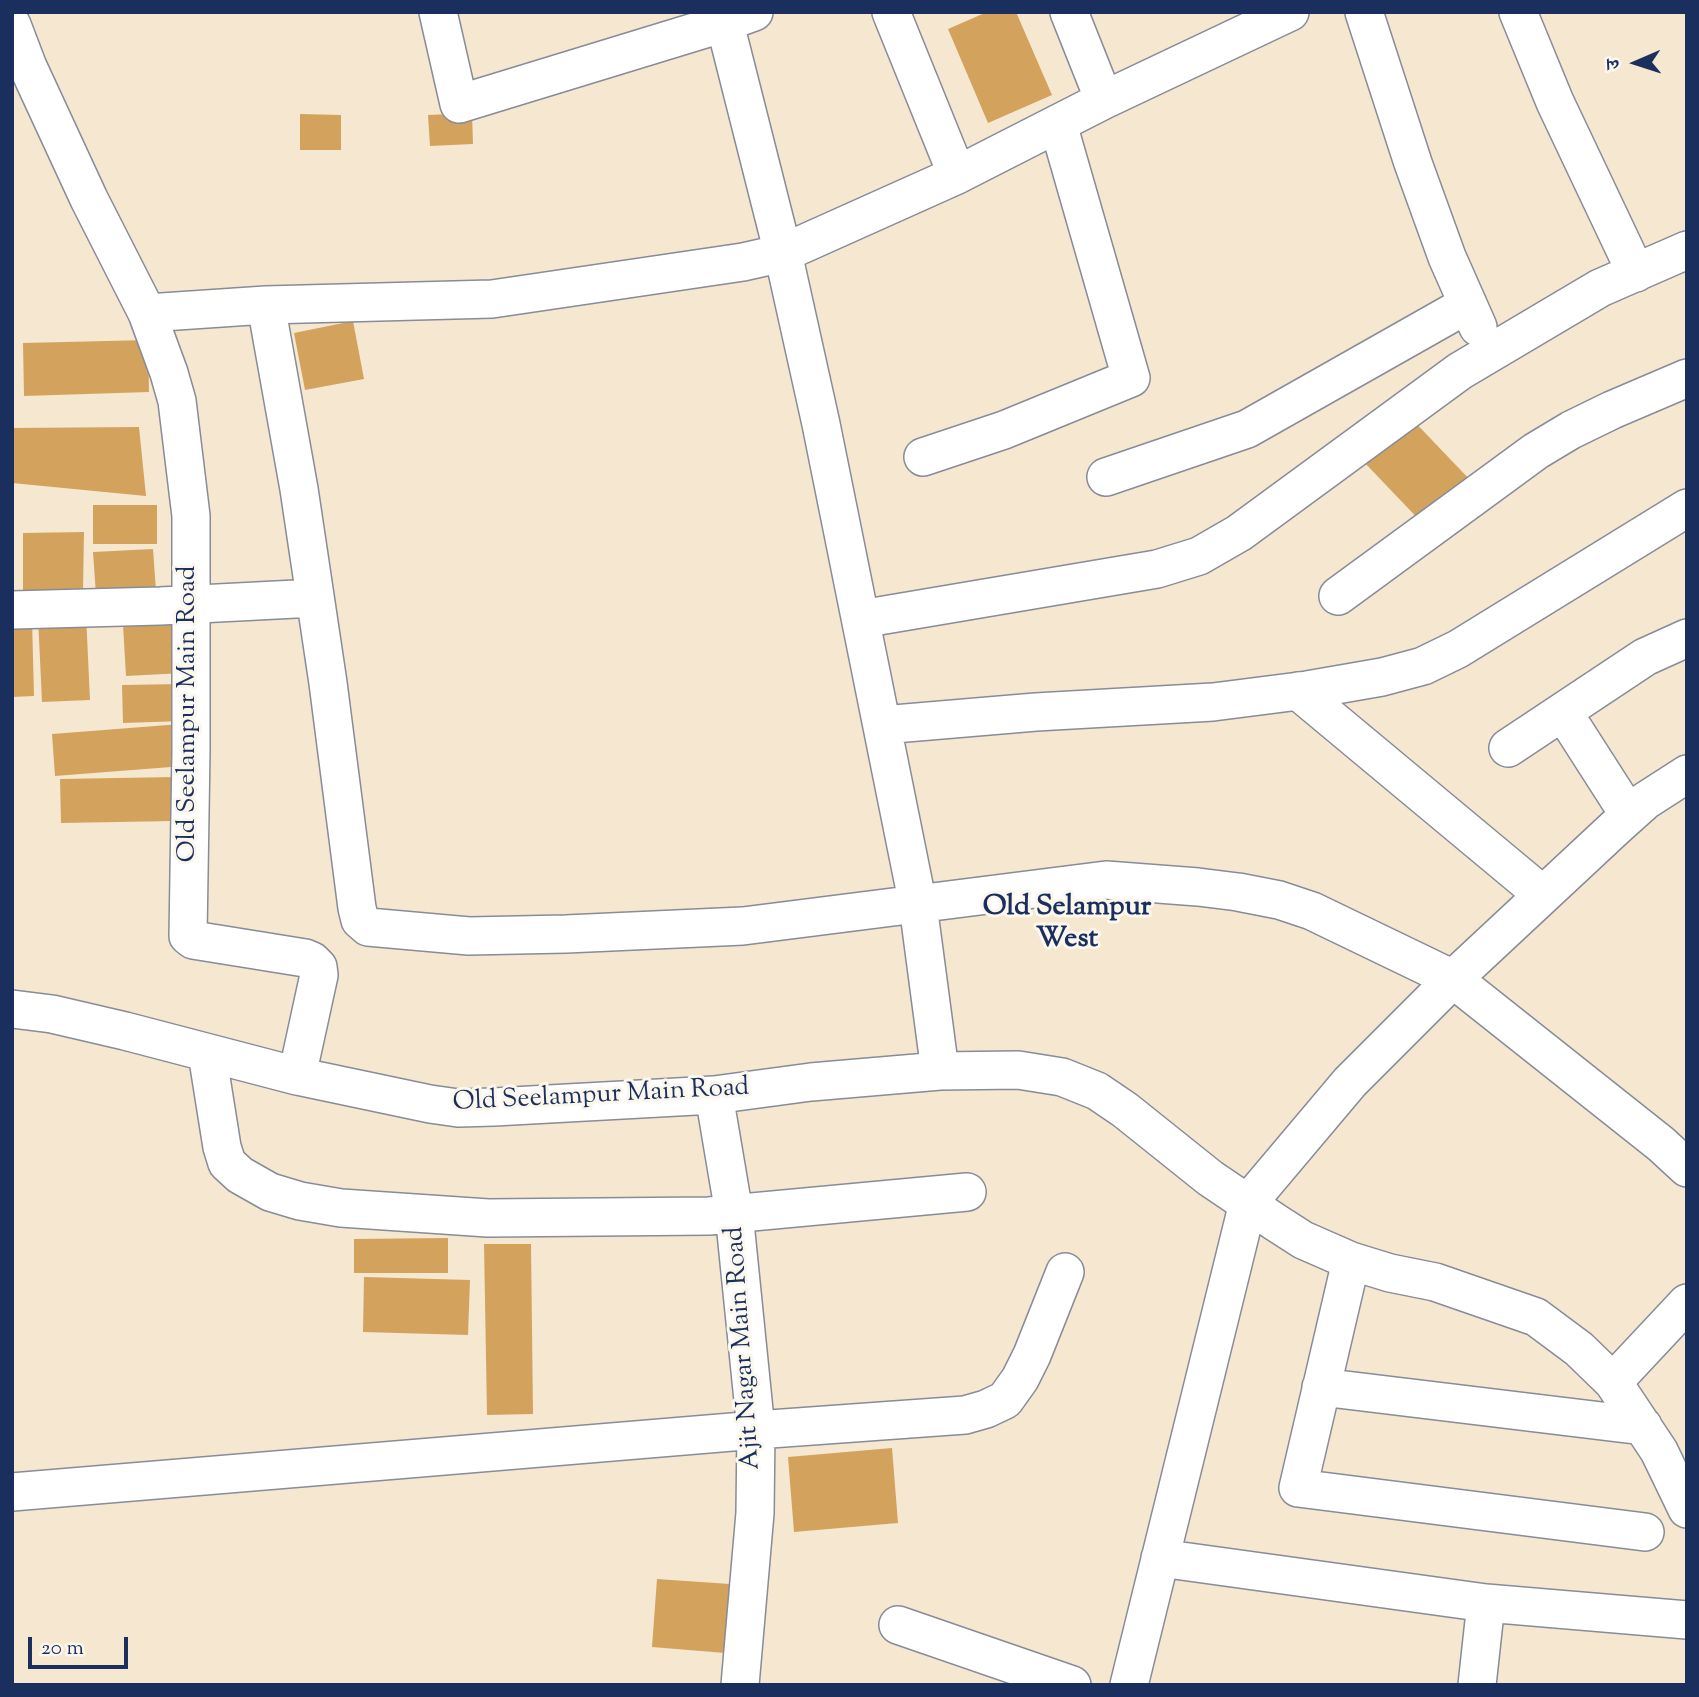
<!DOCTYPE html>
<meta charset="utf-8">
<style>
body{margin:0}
#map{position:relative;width:1699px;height:1697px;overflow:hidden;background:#f6e7d1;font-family:"Sorts Mill Goudy","Noto Serif Devanagari",serif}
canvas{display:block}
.frame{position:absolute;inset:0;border:14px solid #1b2f5e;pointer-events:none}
.north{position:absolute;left:1601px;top:28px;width:70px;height:70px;-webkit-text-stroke:5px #fbf7ec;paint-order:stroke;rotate:267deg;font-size:19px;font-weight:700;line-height:28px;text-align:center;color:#1b2f5e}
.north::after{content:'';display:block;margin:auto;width:24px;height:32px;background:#1b2f5e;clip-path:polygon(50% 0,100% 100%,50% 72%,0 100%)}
.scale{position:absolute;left:28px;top:1637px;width:100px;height:32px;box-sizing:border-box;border:4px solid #1b2f5e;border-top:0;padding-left:9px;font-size:21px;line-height:24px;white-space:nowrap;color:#1b2f5e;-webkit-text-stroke:5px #fbf7ec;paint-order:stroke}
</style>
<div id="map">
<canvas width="1699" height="1697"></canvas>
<div class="frame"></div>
<div class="north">उ</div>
<div class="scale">20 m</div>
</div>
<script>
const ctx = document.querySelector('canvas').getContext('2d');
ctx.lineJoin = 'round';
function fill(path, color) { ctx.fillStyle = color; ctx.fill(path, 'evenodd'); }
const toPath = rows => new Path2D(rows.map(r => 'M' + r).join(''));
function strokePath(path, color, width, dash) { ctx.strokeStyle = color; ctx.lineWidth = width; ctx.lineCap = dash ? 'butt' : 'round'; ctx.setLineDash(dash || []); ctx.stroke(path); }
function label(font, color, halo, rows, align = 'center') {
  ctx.font = font + ' "Sorts Mill Goudy",serif'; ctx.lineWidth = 6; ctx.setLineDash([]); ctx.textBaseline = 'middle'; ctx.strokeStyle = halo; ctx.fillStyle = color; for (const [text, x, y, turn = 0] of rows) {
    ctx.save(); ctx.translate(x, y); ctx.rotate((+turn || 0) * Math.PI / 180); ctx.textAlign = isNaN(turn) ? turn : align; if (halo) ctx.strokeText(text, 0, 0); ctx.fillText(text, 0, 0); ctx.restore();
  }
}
const building = toPath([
 [987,12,1016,12,1052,95,988,123,948,29],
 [472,113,473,144,430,146,428,115],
 [300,114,341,115,341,150,300,150],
 [353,321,364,379,305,390,294,333],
 [148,340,149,392,24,396,23,343],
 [1409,416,1473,483,1426,527,1363,461],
 [139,427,146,496,12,483,12,428],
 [93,505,157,505,157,544,93,544],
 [84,532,83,590,23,592,23,533],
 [153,549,156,591,96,595,93,552],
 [86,614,90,700,42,702,38,617],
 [12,619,32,619,34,696,12,697],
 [181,622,184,673,126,676,123,625],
 [181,684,183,721,123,723,122,685],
 [181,724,184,766,55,776,52,734],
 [174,777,174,821,61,823,60,779],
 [448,1238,448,1273,354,1273,354,1239],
 [484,1244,531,1244,533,1414,487,1415],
 [364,1277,470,1280,468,1335,363,1332],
 [892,1448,898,1523,794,1532,788,1457],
 [657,1579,730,1584,725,1653,652,1647]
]);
const minor = toPath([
 [438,12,459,104,724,23,754,12],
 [722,12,783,253,821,424,918,905,940,1071],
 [891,12,957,175],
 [1069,12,1104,100],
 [1364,12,1413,163,1447,257,1478,327],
 [1518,12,1555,102,1636,273],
 [12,25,28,67,89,199,147,313,169,373,177,401,191,516,191,751,188,936,193,940,305,958,312,961,318,967,319,975,297,1076,430,1104,458,1108,494,1107,714,1095,811,1082,940,1071,1018,1070,1062,1077,1097,1091,1125,1110,1210,1178,1275,1222,1303,1240,1351,1261,1390,1273,1435,1282,1536,1317,1579,1349,1613,1382,1659,1451,1687,1509],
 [266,305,299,489,328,683,357,908,360,920,368,927,469,936,566,934,743,926,1106,880,1198,887,1238,892,1279,900,1312,911,1453,979,1661,1144,1687,1168],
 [147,313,266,305,492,299,743,262,783,253,957,175,1104,100,1290,12],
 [923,457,1004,430,1131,378,1058,124],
 [1106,477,1247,429,1468,304],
 [1338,596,1536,451,1571,430,1612,410,1687,378],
 [12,610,160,606,315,598],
 [861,619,1157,569,1199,556,1239,533,1460,371,1600,288,1687,250],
 [1298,691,1543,895],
 [1563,712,1629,815],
 [882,725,1036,712,1213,702,1307,690,1382,677,1423,666,1458,649,1687,508],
 [1508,748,1645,657,1687,638],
 [12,1009,52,1014,125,1031,297,1076],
 [207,1053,222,1147,227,1163,240,1175,270,1192,300,1201,341,1208,488,1218,709,1216,967,1192],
 [714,1095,734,1213,756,1430,755,1513,740,1685],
 [1351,1261,1298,1488,1645,1532],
 [1613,1382,1687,1303],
 [1321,1387,1643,1426],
 [12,1492,756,1430,965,1415,986,1409,1005,1400,1020,1379,1032,1355,1065,1272],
 [1160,1558,1486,1603,1687,1620],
 [898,1625,1072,1685],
 [1129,1685,1248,1203,1350,1082,1453,979,1616,827,1645,801,1687,774],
 [1477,1685,1486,1603]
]);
const streetNames = [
 ["Old Seelampur Main Road",190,714,-90],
 ["Old Seelampur Main Road",601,1097,-3],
 ["Ajit Nagar Main Road",745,1348,-94]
];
const neighbourhoodNames = [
 ["Old Selampur",1067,909],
 ["West",1067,941]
];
fill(building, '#d3a35e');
strokePath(minor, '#888b98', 40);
strokePath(minor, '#fff', 37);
label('26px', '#1b2f5e', '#fbf7ec', streetNames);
label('bold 28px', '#1b2f5e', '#fbf7ec', neighbourhoodNames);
</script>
